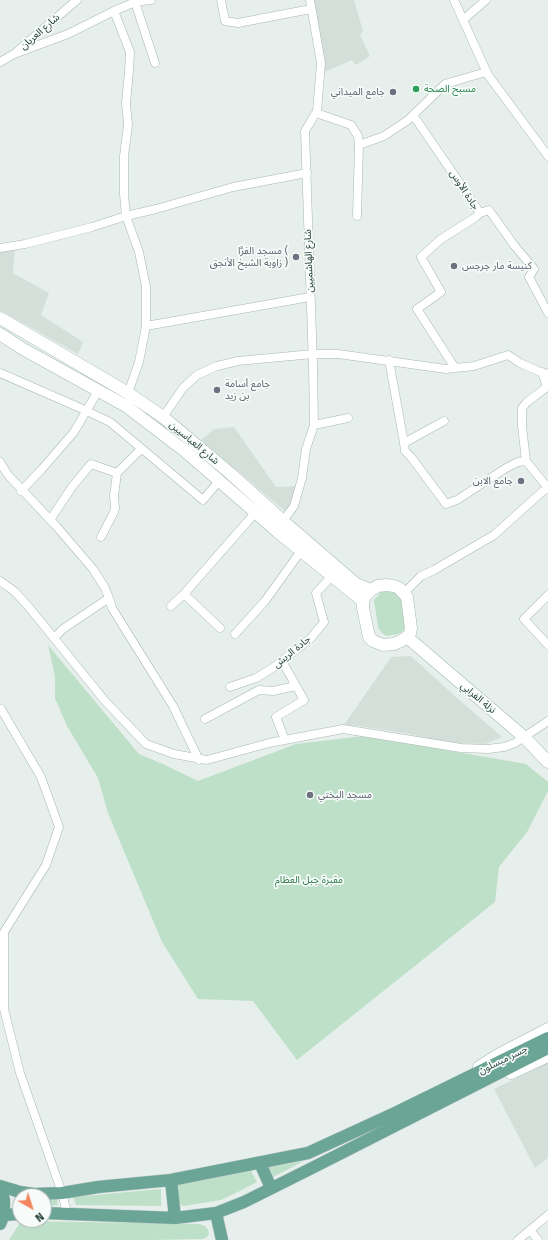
<!DOCTYPE html>
<meta charset="utf-8">
<style>
body{margin:0}
#map{position:relative;width:548px;height:1240px;overflow:hidden;background:#e6efeb;font-family:"Fira Sans",sans-serif}
canvas{display:block}
.north{position:absolute;left:12px;top:1188px;width:40px;height:40px;box-sizing:border-box;background:#f7fbf9;border:1px solid #a3b1ad;border-radius:50%;rotate:141deg;font-size:11px;font-weight:700;line-height:16px;text-align:center;color:#24423a}
.north::after{content:'';display:block;margin:auto;width:14px;height:18px;background:#f4845f;clip-path:polygon(50% 0,100% 100%,50% 72%,0 100%)}
</style>
<div id="map">
<canvas width="548" height="1240"></canvas>
<div class="north">N</div>
</div>
<script>
const ctx = document.querySelector('canvas').getContext('2d');
ctx.lineJoin = 'round';
function fill(path, color) { ctx.fillStyle = color; ctx.fill(path, 'evenodd'); }
const toPath = rows => new Path2D(rows.map(r => 'M' + r).join(''));
function strokePath(path, color, width, dash) { ctx.strokeStyle = color; ctx.lineWidth = width; ctx.lineCap = dash ? 'butt' : 'round'; ctx.setLineDash(dash || []); ctx.stroke(path); }
function label(font, color, halo, rows, align = 'center') {
  ctx.font = font + ' "Fira Sans","Noto Sans Arabic",sans-serif'; ctx.lineWidth = 3.5; ctx.setLineDash([]); ctx.textBaseline = 'middle'; ctx.strokeStyle = halo; ctx.fillStyle = color; for (const [text, x, y, turn = 0] of rows) {
    ctx.save(); ctx.translate(x, y); ctx.rotate((+turn || 0) * Math.PI / 180); ctx.textAlign = isNaN(turn) ? turn : align; if (halo) ctx.strokeText(text, 0, 0); ctx.fillText(text, 0, 0); ctx.restore();
  }
}
const built = toPath([
 [312,0,354,0,363,31,360,35,370,56,356,65,352,60,324,72],
 [15,250,13,273,49,293,41,315,83,342,78,354,0,310,0,252],
 [234,427,276,487,298,486,294,503,286,512,201,440,214,429],
 [411,656,448,690,502,737,485,744,458,743,437,740,410,734,359,726,344,725,391,657],
 [548,1063,548,1158,535,1168,494,1089]
]);
const green = toPath([
 [391,589,402,595,406,626,403,631,398,634,386,636,382,633,378,627,374,600,381,592],
 [48,645,139,754,165,765,198,781,296,744,364,736,526,764,548,782,548,791,527,832,499,867,495,902,297,1060,253,1001,198,999,162,942,108,813,98,778,67,726,55,698,55,676],
 [304,1161,273,1177,269,1167],
 [251,1171,257,1182,236,1193,221,1200,184,1206,179,1204,178,1185],
 [161,1189,161,1206,76,1205,73,1197],
 [57,1199,58,1205,44,1206,44,1200],
 [21,1221,200,1224,205,1226,208,1230,209,1234,207,1237,203,1239,151,1240,9,1240]
]);
const street = toPath([
 [136,0,135,2,155,63],
 [221,0,225,21,238,23,311,9],
 [454,0,488,75,548,156],
 [114,11,130,52,129,71,126,103,128,125,124,156,124,194,126,216,139,252,146,287,146,326,139,362,128,393],
 [463,20,486,0],
 [14,54,68,34,114,11,135,2,151,0],
 [0,62,14,54,77,0],
 [316,113,351,125,358,136,359,145],
 [413,115,448,166,480,213,489,210,514,245,534,269,529,277,548,313],
 [357,216,359,145,384,136,408,120,445,84,486,72],
 [0,248,25,244,92,227,126,216,156,209,233,187,307,173],
 [146,326,310,297],
 [389,360,404,443,444,421],
 [455,368,417,309,441,292,421,257,441,239,476,217,480,213],
 [0,373,78,407,110,422,203,500,219,481],
 [163,417,183,388,197,375,217,366,238,361,313,354,338,354,446,369,474,366,508,355,520,363,545,374,548,373],
 [314,425,348,418],
 [404,443,405,451,411,457,446,504,457,500,506,468,518,462,526,461,522,426,522,408,527,402,547,387,542,372],
 [526,461,548,488],
 [0,462,8,475,57,527,93,569,105,588,109,598],
 [21,491,42,469,74,432,98,391],
 [50,520,72,487,91,464,117,473],
 [283,521,294,506,302,478,306,449,314,425,313,365,305,131,317,111,321,63,310,0],
 [101,537,114,512,115,508,114,496,117,473,141,449],
 [0,581,14,591,28,606,105,701,146,744,174,754,207,760,269,743,343,729,461,748,488,749,504,747,515,743,548,721],
 [404,593,421,576,434,570,494,535,543,491,548,488],
 [184,594,220,628],
 [548,595,524,619,548,645],
 [171,606,184,594,255,513],
 [235,634,265,601,301,551],
 [54,638,63,629,109,598,112,608,173,706,199,760],
 [282,661,304,700,276,717,285,740],
 [230,687,256,678,274,667,311,638,324,622,316,593,332,576],
 [1,709,41,777,59,827,46,865,4,932,4,1009,20,1073,62,1193,67,1213],
 [205,719,259,690,273,691,296,686],
 [530,1230,538,1240],
 [518,1240,548,1215]
]);
const secondary = toPath([
 [0,318,128,393,163,417,231,474,283,521,356,584,371,590],
 [0,334,23,349,126,406,185,451,278,532,363,601],
 [386,585,394,586,399,588,407,597,411,628,410,633,407,637,401,641,394,644,383,645,373,641,369,637,363,608,363,601,366,595,371,590,378,586,386,585],
 [407,637,524,737,548,762],
 [479,1067,498,1055,548,1029],
 [511,1073,548,1056]
]);
const primary = toPath([
 [260,1163,271,1188],
 [171,1180,175,1218],
 [0,1186,20,1192,34,1194,62,1193,98,1187,171,1180,308,1153,393,1114,548,1038],
 [0,1187,4,1200,4,1215,0,1224],
 [44,1213,175,1218,216,1213,244,1202,314,1167,548,1048],
 [216,1213,222,1240],
 [4,1215,20,1214]
]);
const markers = [
 [416,89,4,"#2e9e5b"],
 [393,92,4,"#6b7280"],
 [296,257,4,"#6b7280"],
 [454,266,4,"#6b7280"],
 [217,390,4,"#6b7280"],
 [521,481,4,"#6b7280"],
 [310,795,4,"#6b7280"]
];
const streetNames = [
 ["شارع العريان",40,32,-41],
 ["جادة الأوس",464,190,57],
 ["شارع الهاشميين",309,261,-92],
 ["شارع العباسيين",194,443,40],
 ["جادة الريش",292,652,-39],
 ["نزلة الفرابي",478,698,40],
 ["جسر ميسلون",503,1060,-26]
];
const leisureNames = [
 ["مسبح الصحة",424,89]
];
const worshipNames = [
 ["جامع الميداني",385,92],
 ["مسجد الفرَّا (",288,251],
 ["زاوية الشيخ الأنجق )",288,263],
 ["كنيسة مار جرجس",462,266,"left"],
 ["جامع أسامة",225,384,"left"],
 ["بن زيد",225,396,"left"],
 ["جامع الابن",513,481],
 ["مسجد البختي",318,795,"left"]
];
const parkNames = [
 ["مقبرة جبل العظام",309,880]
];
fill(built, '#d4dfda');
fill(green, '#bfe0c8');
strokePath(street, '#a8b8b2', 9);
strokePath(secondary, '#a4bbb3', 13);
strokePath(primary, '#c2cac8', 13);
strokePath(street, '#fff', 8);
strokePath(secondary, '#fff', 12);
strokePath(primary, '#6aa596', 12);
for (const [x, y, r, color] of markers) { const dot = new Path2D(); dot.arc(x, y, r, 0, 2 * Math.PI); ctx.fillStyle = color; ctx.fill(dot); strokePath(dot, '#f7fbf9', 1.5); }
label('10px', '#24423a', '#f7fbf9', streetNames);
label('10px', '#27864d', '#f7fbf9', leisureNames, 'left');
label('10px', '#5b616d', '#f7fbf9', worshipNames, 'right');
label('10px', '#2d7a4b', '#f7fbf9', parkNames);
</script>
